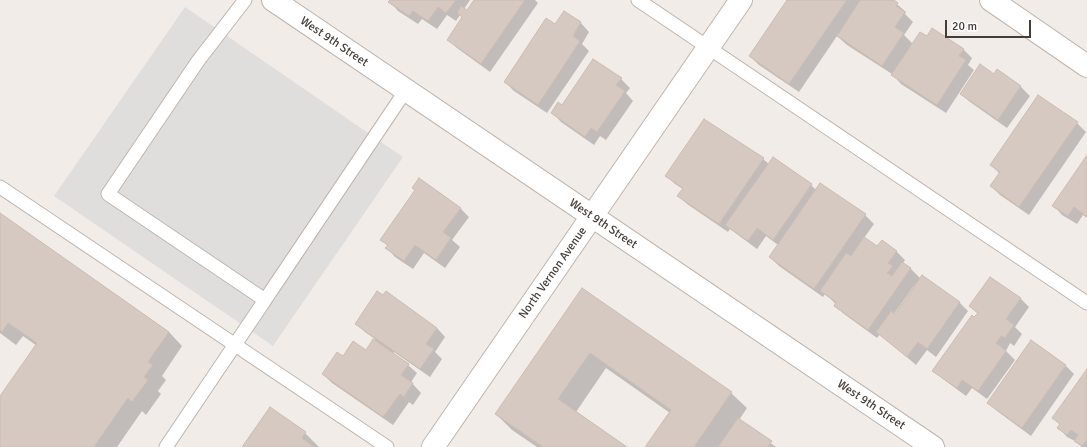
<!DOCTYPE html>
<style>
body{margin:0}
#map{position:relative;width:1087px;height:447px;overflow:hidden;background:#f2ece8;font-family:Signika,sans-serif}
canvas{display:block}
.scale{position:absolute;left:945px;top:20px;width:86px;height:18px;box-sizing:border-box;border:2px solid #443c37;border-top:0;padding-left:5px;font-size:12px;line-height:14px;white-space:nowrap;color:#443c37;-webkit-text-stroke:3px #fff;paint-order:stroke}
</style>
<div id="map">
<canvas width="1087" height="447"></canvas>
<div class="scale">20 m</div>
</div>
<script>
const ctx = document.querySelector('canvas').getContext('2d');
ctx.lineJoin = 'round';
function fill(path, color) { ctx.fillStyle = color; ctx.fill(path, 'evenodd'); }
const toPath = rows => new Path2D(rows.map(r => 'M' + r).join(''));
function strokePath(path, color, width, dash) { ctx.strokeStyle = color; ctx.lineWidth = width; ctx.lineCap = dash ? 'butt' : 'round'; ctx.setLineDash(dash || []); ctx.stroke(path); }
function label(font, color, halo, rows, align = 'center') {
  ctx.font = font + ' Signika,sans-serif'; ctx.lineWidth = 3; ctx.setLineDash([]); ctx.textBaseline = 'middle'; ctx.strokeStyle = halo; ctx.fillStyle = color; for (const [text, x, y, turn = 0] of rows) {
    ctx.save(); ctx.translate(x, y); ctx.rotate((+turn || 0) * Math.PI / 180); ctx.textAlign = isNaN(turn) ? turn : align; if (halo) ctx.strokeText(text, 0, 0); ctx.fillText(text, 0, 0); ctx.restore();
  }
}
const parking = toPath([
 [185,7,403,157,273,346,54,196]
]);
const shadow = toPath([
 [391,0,470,0,464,9,467,12,475,0,535,0,538,3,490,72,457,48,448,39,463,18,460,15,456,21,447,15,437,29,422,19,418,24,398,11,390,2],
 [788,0,870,0,874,3,875,0,892,0,906,12,905,14,913,22,904,35,913,44,927,37,932,29,964,50,972,58,968,65,974,70,946,113,901,84,892,74,847,45,837,36,799,92,759,65,750,56],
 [564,12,581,23,589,32,582,44,589,51,547,113,514,91,505,82,555,25],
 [593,60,621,79,630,88,626,93,633,101,606,140,600,136,594,145,561,122,553,113,562,106],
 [997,70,1021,87,1030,96,1007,128,970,102,961,94,994,75],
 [1077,123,1086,132,1029,215,1000,195,991,186,1000,174,991,165],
 [1087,157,1087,218,1083,215,1077,224,1062,215,1054,206],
 [763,159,769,164,811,185,816,190,865,215,874,224,864,238,877,247,896,251,905,260,903,263,911,269,921,279,959,302,968,311,936,357,927,350,916,365,880,334,877,338,844,314,835,306,836,304,825,294,823,297,779,266,770,257,778,245,766,236,757,249,730,229,728,232,687,204,679,196,683,189,675,184,667,176],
 [913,287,914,288,895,316,894,314],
 [460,208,469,217,452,240,460,247,445,268,424,253,413,269,395,257,387,248,388,246,382,240],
 [0,214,169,332,182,346,162,376,166,380,158,391,161,394,146,415,142,411,117,447,0,447,0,398,37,346,23,336,16,345,0,333],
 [990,278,1021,299,1029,307,1015,327,1022,334,1014,346,1010,343,1006,351,1015,360,987,399,972,388,966,396,943,379,934,371,978,314,970,306],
 [582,290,731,393,747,408,739,420,776,447,646,447,670,413,606,368,576,412,626,447,537,447,512,430,496,414],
 [356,324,437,328,445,337,435,352,442,359,430,377,394,352,393,354,408,365,417,373,411,382,421,393,413,405,409,402,393,425,332,383,323,374,343,357,366,352,375,339,365,332],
 [1066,366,1074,374,1031,436,997,411,988,403],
 [1087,371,1087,447,1082,447,1077,442,1067,437,1059,428,1061,425,1054,418],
 [270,408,305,433,319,447,243,447]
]);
const building = toPath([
 [390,0,456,0,446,13,438,7,428,21,413,11,409,16,388,2,390,0],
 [474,0,525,0,481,64,447,40,462,17,457,13,461,6,467,10,474,0],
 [787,0,847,0,789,84,749,56,787,0],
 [860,0,872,0,874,1,874,0,894,0,898,3,896,6,905,12,895,27,904,33,882,66,837,36,860,0],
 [564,11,581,22,573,36,580,41,538,105,504,82,546,18,555,24,564,11],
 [932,28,964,49,959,56,966,60,937,105,891,75,920,32,927,36,932,28],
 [593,59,622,78,616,85,625,91,597,132,591,128,585,137,551,113,558,102,562,105,593,59],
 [980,64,994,74,997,69,1021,86,998,120,960,94,980,64],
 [1038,95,1078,122,1019,207,990,186,1000,172,990,165,1038,95],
 [704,119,764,158,719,224,677,196,683,188,665,176,704,119],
 [1087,155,1087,217,1074,207,1068,216,1052,206,1087,155],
 [773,157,812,184,773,240,757,228,748,241,725,225,773,157],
 [419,178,461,208,443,232,451,238,436,260,415,245,404,261,385,248,388,245,380,240,415,190,412,188,419,178],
 [820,183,866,214,814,289,769,257,820,183],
 [0,213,169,332,148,362,153,365,144,377,148,380,132,402,128,398,94,447,0,447,0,396,37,343,8,323,2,332,0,330,0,213],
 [864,237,877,246,882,240,897,251,888,263,893,266,887,273,892,276,902,262,911,268,868,330,834,306,836,302,820,291,846,253,851,256,864,237],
 [922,275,960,302,927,349,918,342,907,357,876,332,891,311,895,314,922,275],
 [990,277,1021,298,1006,319,1014,325,1005,338,1001,336,996,343,1006,351,978,391,962,380,957,388,932,371,972,315,974,317,978,313,969,306,990,277],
 [582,288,732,392,694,447,645,447,671,410,590,353,558,399,627,447,543,447,495,414,582,288],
 [377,291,383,295,386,291,437,328,426,344,434,349,420,369,355,324,377,291],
 [373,339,409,364,401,375,413,383,404,397,400,394,383,417,322,374,337,352,343,356,353,341,366,350,373,339],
 [1031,340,1066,365,1022,428,987,403,1031,340],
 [1087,369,1087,442,1086,441,1082,446,1074,441,1078,435,1071,430,1067,435,1057,428,1060,424,1052,418,1087,369],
 [270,407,306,432,302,438,314,447,242,447,270,407],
 [738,418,772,441,768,447,718,447,738,418]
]);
const service = toPath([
 [245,0,198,61,108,194,265,300,406,90],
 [638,0,1087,303],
 [0,187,387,447],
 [166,447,265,300]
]);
const minor = toPath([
 [273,0,933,447],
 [991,0,1087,66],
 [433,447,741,0]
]);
const streetNames = [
 ["West 9th Street",334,42,34],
 ["West 9th Street",603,224,34],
 ["North Vernon Avenue",553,273,-55],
 ["West 9th Street",871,405,34]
];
fill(parking, '#e0dedc');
fill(shadow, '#0003');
fill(building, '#d5c9c1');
strokePath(building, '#ccbcb2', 1);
strokePath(service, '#bfb5ae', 15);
strokePath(minor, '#bfb5ae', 24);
strokePath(service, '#fff', 13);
strokePath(minor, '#fff', 22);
label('12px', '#443c37', '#fff', streetNames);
</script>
